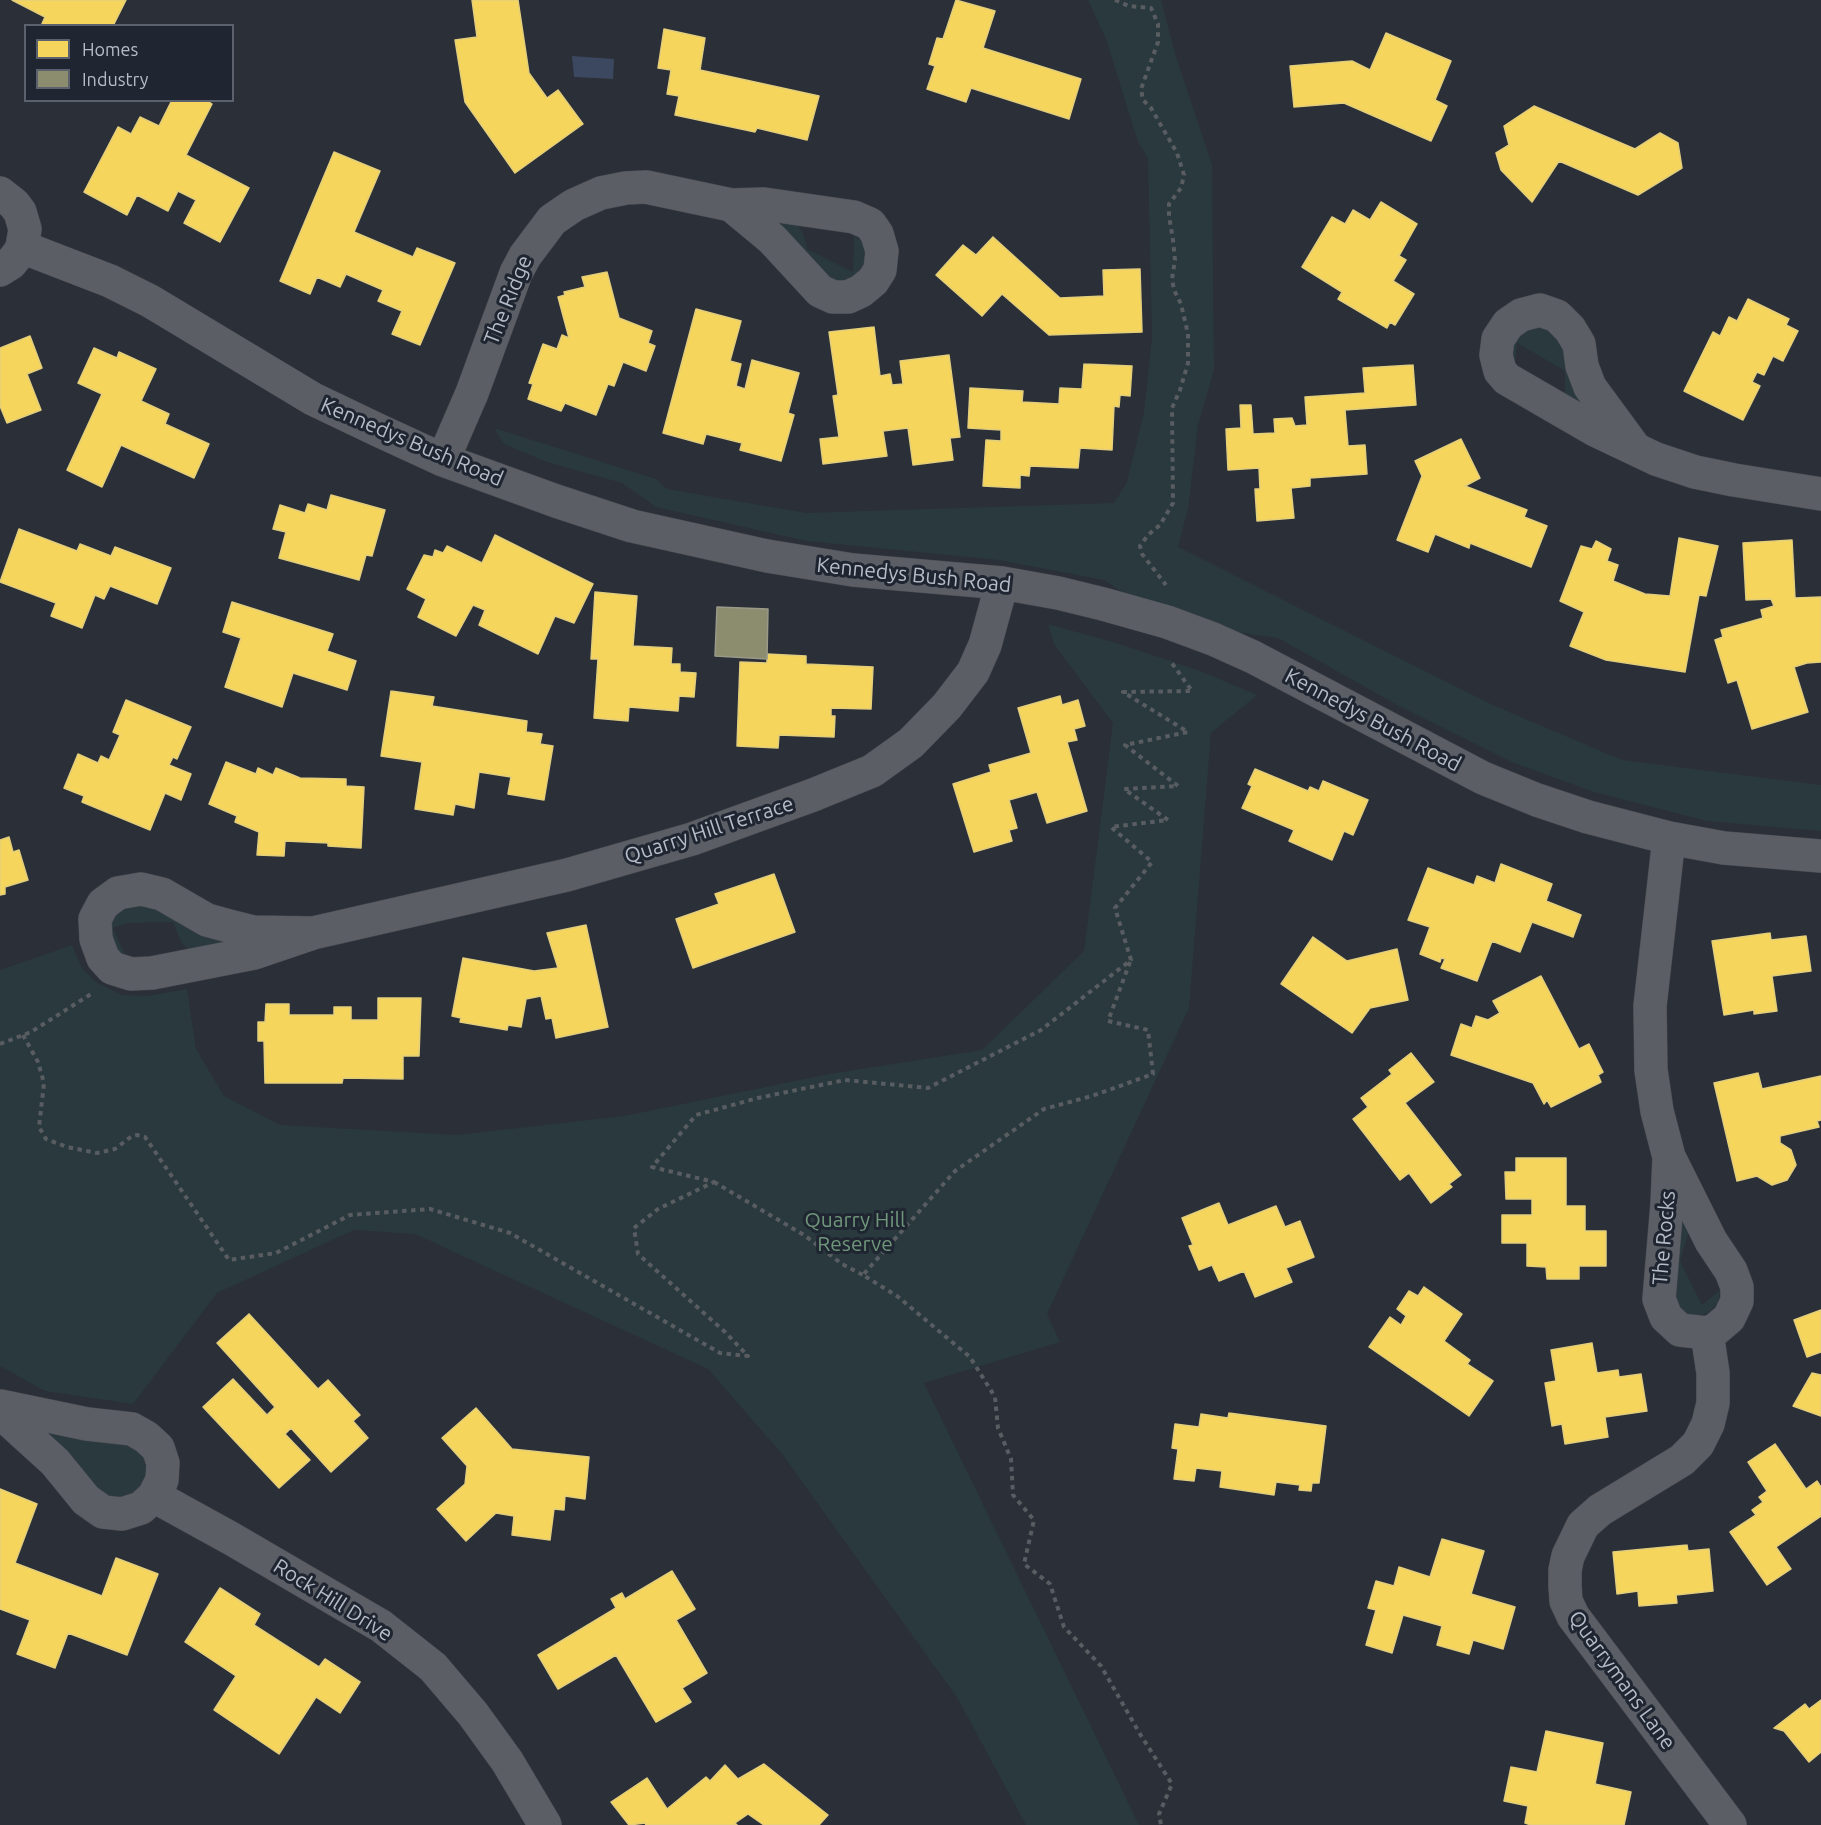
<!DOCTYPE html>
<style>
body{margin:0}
#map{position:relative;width:1821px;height:1825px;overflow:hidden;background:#2b2f37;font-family:Ubuntu,sans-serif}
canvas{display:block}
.legend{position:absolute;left:24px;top:24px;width:210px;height:78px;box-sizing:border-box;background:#1f2631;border:2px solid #5b626d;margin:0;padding:8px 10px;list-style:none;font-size:18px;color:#b6bcc7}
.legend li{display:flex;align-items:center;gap:12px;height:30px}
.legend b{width:30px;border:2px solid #5b626d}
</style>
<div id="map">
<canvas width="1821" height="1825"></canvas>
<ul class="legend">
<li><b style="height:16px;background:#f6d55c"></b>Homes</li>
<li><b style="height:16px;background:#8c8c6e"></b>Industry</li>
</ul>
</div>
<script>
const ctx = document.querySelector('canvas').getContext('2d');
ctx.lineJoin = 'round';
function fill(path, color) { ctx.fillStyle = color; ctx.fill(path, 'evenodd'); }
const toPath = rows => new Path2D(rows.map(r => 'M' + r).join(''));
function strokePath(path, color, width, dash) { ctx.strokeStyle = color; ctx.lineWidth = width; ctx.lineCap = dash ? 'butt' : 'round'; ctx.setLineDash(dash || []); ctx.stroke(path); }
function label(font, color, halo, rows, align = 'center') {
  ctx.font = font + ' Ubuntu,sans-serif'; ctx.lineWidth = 6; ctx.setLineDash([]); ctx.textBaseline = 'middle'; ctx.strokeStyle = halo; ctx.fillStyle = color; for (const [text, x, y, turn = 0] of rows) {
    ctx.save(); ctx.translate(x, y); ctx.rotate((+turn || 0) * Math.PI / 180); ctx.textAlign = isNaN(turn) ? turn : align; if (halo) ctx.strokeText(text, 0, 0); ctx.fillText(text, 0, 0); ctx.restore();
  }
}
const green = toPath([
 [1088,0,1161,0,1176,57,1212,165,1214,370,1198,425,1188,509,1178,547,1495,706,1622,760,1821,785,1821,831,1707,821,1594,792,1514,763,1401,707,1278,638,1167,622,1104,580,999,560,806,541,656,507,622,483,547,462,504,444,494,428,656,479,667,489,806,513,1114,503,1127,482,1144,412,1152,339,1148,158,1138,142,1106,39],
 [762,213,796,221,804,236,807,249,853,272,854,236,863,242,865,253,864,265,854,276,841,281,830,279],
 [1537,324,1564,338,1595,416,1565,399,1565,371,1517,343,1515,367,1512,364,1511,338],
 [1048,624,1120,644,1203,672,1257,695,1211,733,1189,1008,1047,1314,1060,1342,924,1383,1139,1825,1026,1825,958,1699,783,1455,708,1369,415,1234,354,1230,217,1293,133,1404,45,1391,0,1366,0,970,72,945,82,968,96,982,122,995,147,996,187,989,196,1049,224,1096,280,1125,457,1135,624,1116,829,1074,982,1050,1084,951,1113,723,1054,644],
 [140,902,236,939,195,951,187,948,181,942,173,922,128,923,113,928,126,957,118,951,111,939,111,920,116,911],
 [1682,1208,1690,1228,1680,1261,1702,1305,1720,1290,1719,1299,1715,1306,1708,1313,1697,1316,1684,1313,1676,1307,1672,1286],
 [43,1430,124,1442,136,1448,145,1458,148,1471,145,1484,137,1493,124,1499,108,1497,95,1489]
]);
const water = toPath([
 [572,56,614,59,613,79,574,77]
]);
const homes = toPath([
 [12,0,126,0,113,26,41,26,45,17,12,0],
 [472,0,518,0,529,73,547,98,558,90,583,124,515,173,465,102,455,40,477,37,472,0],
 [956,0,995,11,983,48,1081,79,1069,119,971,88,966,102,927,89,935,66,929,64,937,38,943,39,956,0],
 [664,29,705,38,700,70,819,96,807,140,757,128,755,132,675,115,679,96,667,94,671,70,658,68,664,29],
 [1386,33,1451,61,1435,100,1447,106,1431,141,1344,103,1294,107,1290,66,1352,61,1370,70,1386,33],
 [172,100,206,100,212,104,186,155,249,188,220,242,184,223,196,200,178,191,168,211,137,195,127,215,84,192,118,127,131,134,140,117,159,126,172,100],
 [1534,106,1635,149,1660,133,1678,143,1682,168,1638,195,1559,161,1532,202,1501,170,1496,153,1509,145,1504,126,1534,106],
 [334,152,380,171,354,232,413,257,417,248,455,263,420,345,392,334,402,311,378,301,383,290,346,274,340,287,317,277,310,294,280,281,334,152],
 [1381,202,1417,224,1399,256,1406,260,1393,281,1414,294,1395,325,1390,322,1387,328,1338,299,1342,292,1302,267,1332,217,1345,224,1353,210,1370,220,1381,202],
 [993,237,1060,298,1104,296,1103,270,1140,269,1142,332,1049,335,1002,294,982,316,936,275,963,245,976,255,993,237],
 [607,272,619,318,652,331,648,343,655,346,646,371,623,362,614,386,608,384,596,415,565,403,561,411,528,399,533,384,529,383,543,344,557,349,562,335,569,338,558,297,565,295,564,292,585,287,582,277,607,272],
 [1748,299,1789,319,1786,325,1798,331,1783,361,1773,356,1764,375,1757,372,1752,382,1760,386,1743,420,1684,391,1713,332,1720,336,1729,317,1737,321,1748,299],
 [696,309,741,321,730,361,741,364,736,386,745,389,752,360,799,373,788,413,794,415,781,461,740,450,742,443,706,434,703,444,663,433,696,309],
 [874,327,880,376,890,374,892,385,903,384,900,361,949,355,960,437,950,438,953,460,913,465,908,428,883,431,887,456,823,464,820,439,839,437,833,396,838,395,829,332,874,327],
 [30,336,42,368,27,374,41,410,7,423,0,406,0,348,30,336],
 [94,348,117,358,119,352,156,369,141,401,169,414,165,424,209,444,194,478,121,445,102,487,67,470,102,394,78,383,94,348],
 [1084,364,1132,366,1130,396,1120,395,1119,407,1114,406,1112,450,1080,448,1078,468,1030,466,1029,476,1020,475,1020,488,983,486,986,440,1001,441,1001,430,968,428,970,388,1023,391,1022,402,1059,404,1060,388,1082,389,1084,364],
 [1413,365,1416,405,1345,410,1348,446,1365,445,1367,474,1310,478,1310,486,1291,488,1294,518,1257,521,1255,489,1260,489,1259,468,1228,470,1226,429,1241,428,1240,405,1251,405,1253,434,1275,433,1274,419,1292,418,1295,426,1307,425,1305,397,1365,393,1363,368,1413,365],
 [1461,439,1480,478,1465,486,1527,510,1524,517,1547,526,1531,567,1470,543,1469,548,1435,534,1428,552,1397,540,1422,476,1415,461,1461,439],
 [331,495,385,510,372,556,366,555,359,580,279,558,286,532,273,529,280,505,305,513,308,504,327,510,331,495],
 [19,529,77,551,80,544,111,556,115,547,171,568,157,604,110,586,104,599,95,595,82,628,51,616,56,603,0,582,19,529],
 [495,535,593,584,574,623,555,616,538,654,479,625,485,610,473,605,456,636,418,617,426,599,407,589,424,555,433,557,435,550,443,553,447,546,482,563,495,535],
 [1679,538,1718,546,1706,596,1699,595,1685,672,1606,660,1570,646,1584,612,1560,601,1581,546,1592,549,1596,541,1611,549,1607,561,1618,565,1613,581,1645,594,1670,596,1679,538],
 [1792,540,1795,598,1821,597,1821,662,1807,663,1794,667,1808,712,1752,729,1737,680,1728,683,1715,640,1723,637,1721,630,1763,618,1761,610,1774,606,1771,599,1746,600,1743,543,1792,540],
 [595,592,637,596,633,646,672,648,671,664,680,664,680,672,696,673,694,697,679,696,678,711,629,707,628,721,594,718,598,659,591,659,595,592],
 [232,602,333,634,327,651,356,661,347,690,293,673,282,707,225,687,241,638,223,632,232,602],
 [767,654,806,656,806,664,873,667,871,709,831,708,831,716,835,716,834,737,779,735,778,748,737,746,740,662,767,663,767,654],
 [391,691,434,697,432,706,527,721,526,732,542,734,540,744,553,746,544,800,508,794,511,777,479,772,474,808,455,804,453,815,415,809,422,762,381,756,391,691],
 [1060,696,1062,705,1078,700,1085,726,1074,729,1077,740,1067,742,1087,811,1047,823,1037,792,1009,800,1017,828,1009,830,1012,841,974,852,953,784,991,772,989,765,1031,753,1018,708,1060,696],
 [126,700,191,727,177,759,173,757,169,765,191,774,181,800,165,793,150,830,82,802,84,796,64,788,78,754,98,763,101,756,109,760,120,735,113,732,126,700],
 [226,762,256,774,258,768,273,775,276,768,300,778,346,779,346,786,364,787,361,848,328,846,328,843,285,841,284,856,257,855,259,832,235,822,237,816,209,804,226,762],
 [1255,769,1308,791,1310,787,1319,791,1323,781,1368,800,1353,835,1344,831,1332,860,1289,841,1294,830,1242,808,1252,786,1248,784,1255,769],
 [9,837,13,852,19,850,28,880,5,887,5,894,0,895,0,840,9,837],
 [1501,864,1552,884,1546,901,1581,915,1573,937,1532,922,1520,952,1492,941,1477,981,1441,968,1445,959,1441,958,1440,962,1420,954,1430,927,1408,920,1428,868,1474,885,1477,876,1495,883,1501,864],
 [774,874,795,932,693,968,676,919,719,904,715,894,774,874],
 [586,925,608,1027,556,1038,552,1018,546,1019,541,996,526,999,521,1027,508,1025,507,1030,460,1022,461,1018,452,1016,463,958,534,971,558,968,547,933,586,925],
 [1770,933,1771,940,1806,936,1811,971,1772,976,1777,1011,1754,1014,1754,1010,1724,1015,1712,941,1770,933],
 [1313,937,1347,961,1397,949,1408,1000,1370,1008,1352,1033,1281,984,1313,937],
 [1541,976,1579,1049,1589,1044,1603,1072,1598,1075,1601,1082,1551,1107,1547,1100,1544,1104,1533,1083,1451,1055,1461,1024,1472,1028,1476,1016,1488,1020,1500,1013,1493,1001,1541,976],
 [378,998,421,998,419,1056,403,1056,403,1079,343,1078,342,1083,265,1083,264,1041,258,1041,258,1022,265,1022,266,1004,289,1004,289,1015,334,1015,334,1007,351,1007,351,1020,378,1020,378,998],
 [1411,1053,1434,1082,1405,1103,1461,1175,1449,1184,1452,1187,1431,1203,1409,1173,1400,1180,1353,1119,1368,1107,1361,1098,1392,1074,1389,1070,1411,1053],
 [1758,1073,1762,1089,1821,1076,1821,1120,1817,1121,1819,1127,1780,1136,1780,1143,1791,1150,1796,1165,1787,1180,1772,1185,1757,1176,1737,1181,1714,1083,1758,1073],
 [1516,1158,1566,1158,1566,1206,1585,1206,1585,1231,1606,1231,1606,1266,1579,1266,1579,1279,1547,1279,1546,1267,1527,1266,1527,1243,1502,1243,1502,1215,1532,1215,1532,1199,1506,1199,1505,1172,1516,1172,1516,1158],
 [1219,1203,1228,1225,1276,1206,1285,1227,1300,1221,1314,1257,1286,1268,1292,1282,1255,1297,1244,1271,1219,1281,1212,1265,1199,1270,1189,1246,1193,1245,1182,1218,1219,1203],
 [1424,1287,1462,1314,1444,1341,1470,1360,1467,1364,1493,1381,1469,1416,1369,1347,1390,1317,1401,1325,1406,1316,1397,1309,1409,1291,1418,1296,1424,1287],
 [1821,1310,1821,1352,1807,1357,1794,1320,1821,1310],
 [249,1314,318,1389,328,1380,360,1415,353,1421,368,1438,331,1472,291,1428,285,1434,310,1460,279,1488,203,1407,233,1379,267,1415,275,1407,217,1343,249,1314],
 [1592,1343,1597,1373,1618,1370,1619,1377,1641,1374,1647,1411,1605,1417,1608,1437,1565,1444,1562,1424,1552,1426,1545,1383,1556,1381,1551,1350,1592,1343],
 [1812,1373,1821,1375,1821,1416,1793,1406,1812,1373],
 [476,1408,512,1449,589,1457,585,1499,565,1496,564,1510,554,1509,550,1540,512,1535,514,1516,496,1513,466,1541,437,1509,465,1484,467,1466,442,1438,476,1408],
 [1229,1413,1326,1426,1319,1483,1312,1483,1311,1491,1299,1490,1300,1485,1276,1482,1274,1495,1220,1487,1222,1471,1196,1468,1194,1481,1174,1479,1178,1449,1172,1448,1175,1424,1199,1427,1201,1414,1228,1418,1229,1413],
 [1775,1444,1806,1489,1817,1481,1821,1487,1821,1516,1776,1547,1791,1569,1767,1585,1730,1532,1756,1515,1752,1510,1763,1502,1759,1497,1767,1491,1748,1462,1775,1444],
 [0,1489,37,1504,15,1563,102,1596,116,1558,158,1574,127,1655,68,1633,55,1668,17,1654,30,1620,0,1609,0,1489],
 [1442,1539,1484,1551,1471,1594,1515,1607,1503,1649,1473,1640,1469,1654,1437,1645,1442,1626,1403,1615,1392,1653,1366,1645,1376,1610,1368,1608,1376,1581,1394,1586,1399,1567,1430,1577,1442,1539],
 [1687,1545,1688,1551,1709,1549,1713,1591,1676,1595,1677,1603,1639,1606,1638,1591,1617,1594,1613,1552,1687,1545],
 [672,1571,695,1609,676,1620,707,1673,682,1688,691,1702,656,1722,616,1655,558,1689,538,1655,616,1608,611,1599,622,1593,625,1599,672,1571],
 [220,1588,260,1614,254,1625,319,1667,325,1659,360,1682,340,1713,316,1697,279,1754,214,1710,236,1676,185,1642,220,1588],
 [1821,1700,1821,1752,1809,1762,1784,1731,1774,1728,1805,1704,1809,1709,1821,1700],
 [1546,1731,1603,1743,1595,1784,1631,1792,1624,1825,1531,1825,1525,1823,1528,1806,1504,1801,1511,1767,1537,1772,1546,1731],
 [764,1764,828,1815,819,1825,764,1825,748,1814,735,1823,737,1825,646,1825,645,1823,629,1825,611,1802,647,1778,667,1809,706,1777,710,1781,725,1765,738,1779,764,1764]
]);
const industry = toPath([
 [717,607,768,609,767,659,715,656,717,607]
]);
const path = toPath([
 [1115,0,1129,6,1151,8,1158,24,1158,42,1141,89,1143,100,1151,108,1177,153,1184,175,1181,188,1169,204,1169,216,1173,240,1175,260,1172,279,1174,290,1181,304,1188,334,1188,363,1180,390,1172,408,1173,503,1160,525,1148,535,1140,546,1142,554,1166,585],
 [1130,962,1108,1021,1148,1030,1153,1074,1092,1096,1044,1109,955,1171,863,1275,897,1296,970,1357,995,1397,998,1428,1011,1459,1013,1495,1034,1520,1024,1564,1050,1584,1064,1627,1101,1666,1140,1734,1172,1784,1159,1814,1161,1825],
 [23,1035,38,1062,44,1083,39,1127,46,1139,67,1147,97,1153,115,1149,132,1136,137,1135,145,1137,229,1260,276,1253,350,1215,430,1209,510,1233,720,1353,748,1356,725,1332,638,1254,634,1228,658,1209,714,1182,652,1167,696,1115,758,1098,845,1080,928,1088,1041,1030,1131,960,1115,908,1152,862,1111,827,1168,820,1124,789,1178,786,1125,745,1188,732,1123,692,1192,691,1171,662],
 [0,1044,31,1032,91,994],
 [714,1182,804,1235,842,1264,863,1275]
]);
const minor = toPath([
 [0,193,14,204,20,212,25,229,22,247,19,253,11,263,0,270],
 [22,247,110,281,150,301,313,399,380,431,443,460,556,501,632,526,767,556,853,570,1002,583,1058,593,1103,604,1167,622,1213,639,1253,657,1483,778,1537,800,1588,817,1669,838,1724,848,1821,856],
 [1634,447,1590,387,1582,366,1579,344,1570,329,1557,316,1540,310,1521,315,1508,324,1498,339,1496,355,1500,371,1507,379,1595,430,1656,459,1695,472,1734,480,1821,494],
 [443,460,472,393,516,273,525,256,552,220,574,205,601,193,626,188,646,187,731,205,764,204,854,217,870,224,877,234,882,251,880,270,873,281,861,291,848,297,833,297,820,291,772,239,731,205],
 [313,933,253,932,229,926,207,920,162,894,141,889,118,893,103,904,95,919,96,939,103,958,112,968,131,974,152,973,254,953,313,933,567,875,692,839,813,795,872,771,911,743,947,706,973,672,985,645,1002,583],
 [1669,1157,1667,1204,1659,1299,1666,1317,1680,1330,1707,1333,1716,1329,1729,1318,1737,1301,1737,1287,1731,1271,1711,1241,1669,1157,1657,1111,1651,1070,1650,1006,1669,838],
 [1707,1333,1713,1373,1713,1403,1708,1424,1698,1444,1682,1460,1600,1510,1583,1525,1568,1556,1565,1570,1565,1586,1566,1601,1573,1616,1730,1825],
 [0,1406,87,1424,132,1429,146,1437,158,1448,163,1463,162,1480,154,1496,141,1508,122,1514,103,1512,86,1500,55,1462,0,1412],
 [154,1496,232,1539,381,1626,433,1667,473,1714,507,1761,545,1825]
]);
const streetNames = [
 ["The Ridge",508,300,-68],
 ["Kennedys Bush Road",412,442,23],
 ["Kennedys Bush Road",914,575,6],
 ["Kennedys Bush Road",1373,720,28],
 ["Quarry Hill Terrace",709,830,-18],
 ["The Rocks",1664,1238,-85],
 ["Rock Hill Drive",333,1600,32],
 ["Quarrymans Lane",1622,1680,54]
];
const parkNames = [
 ["Quarry Hill",855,1220],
 ["Reserve",855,1244]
];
fill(green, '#29393d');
fill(water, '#3b485f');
fill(homes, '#f6d55c');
strokePath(homes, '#e3ce7c', 1.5);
fill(industry, '#8c8c6e');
strokePath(industry, '#999a89', 1.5);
strokePath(minor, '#474a50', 34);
strokePath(path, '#595d62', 4, [4.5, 4.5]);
strokePath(minor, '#5b5e65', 33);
label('21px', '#b6bcc7', '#1f2631', streetNames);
label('21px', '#6f967a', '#1f2631', parkNames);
</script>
